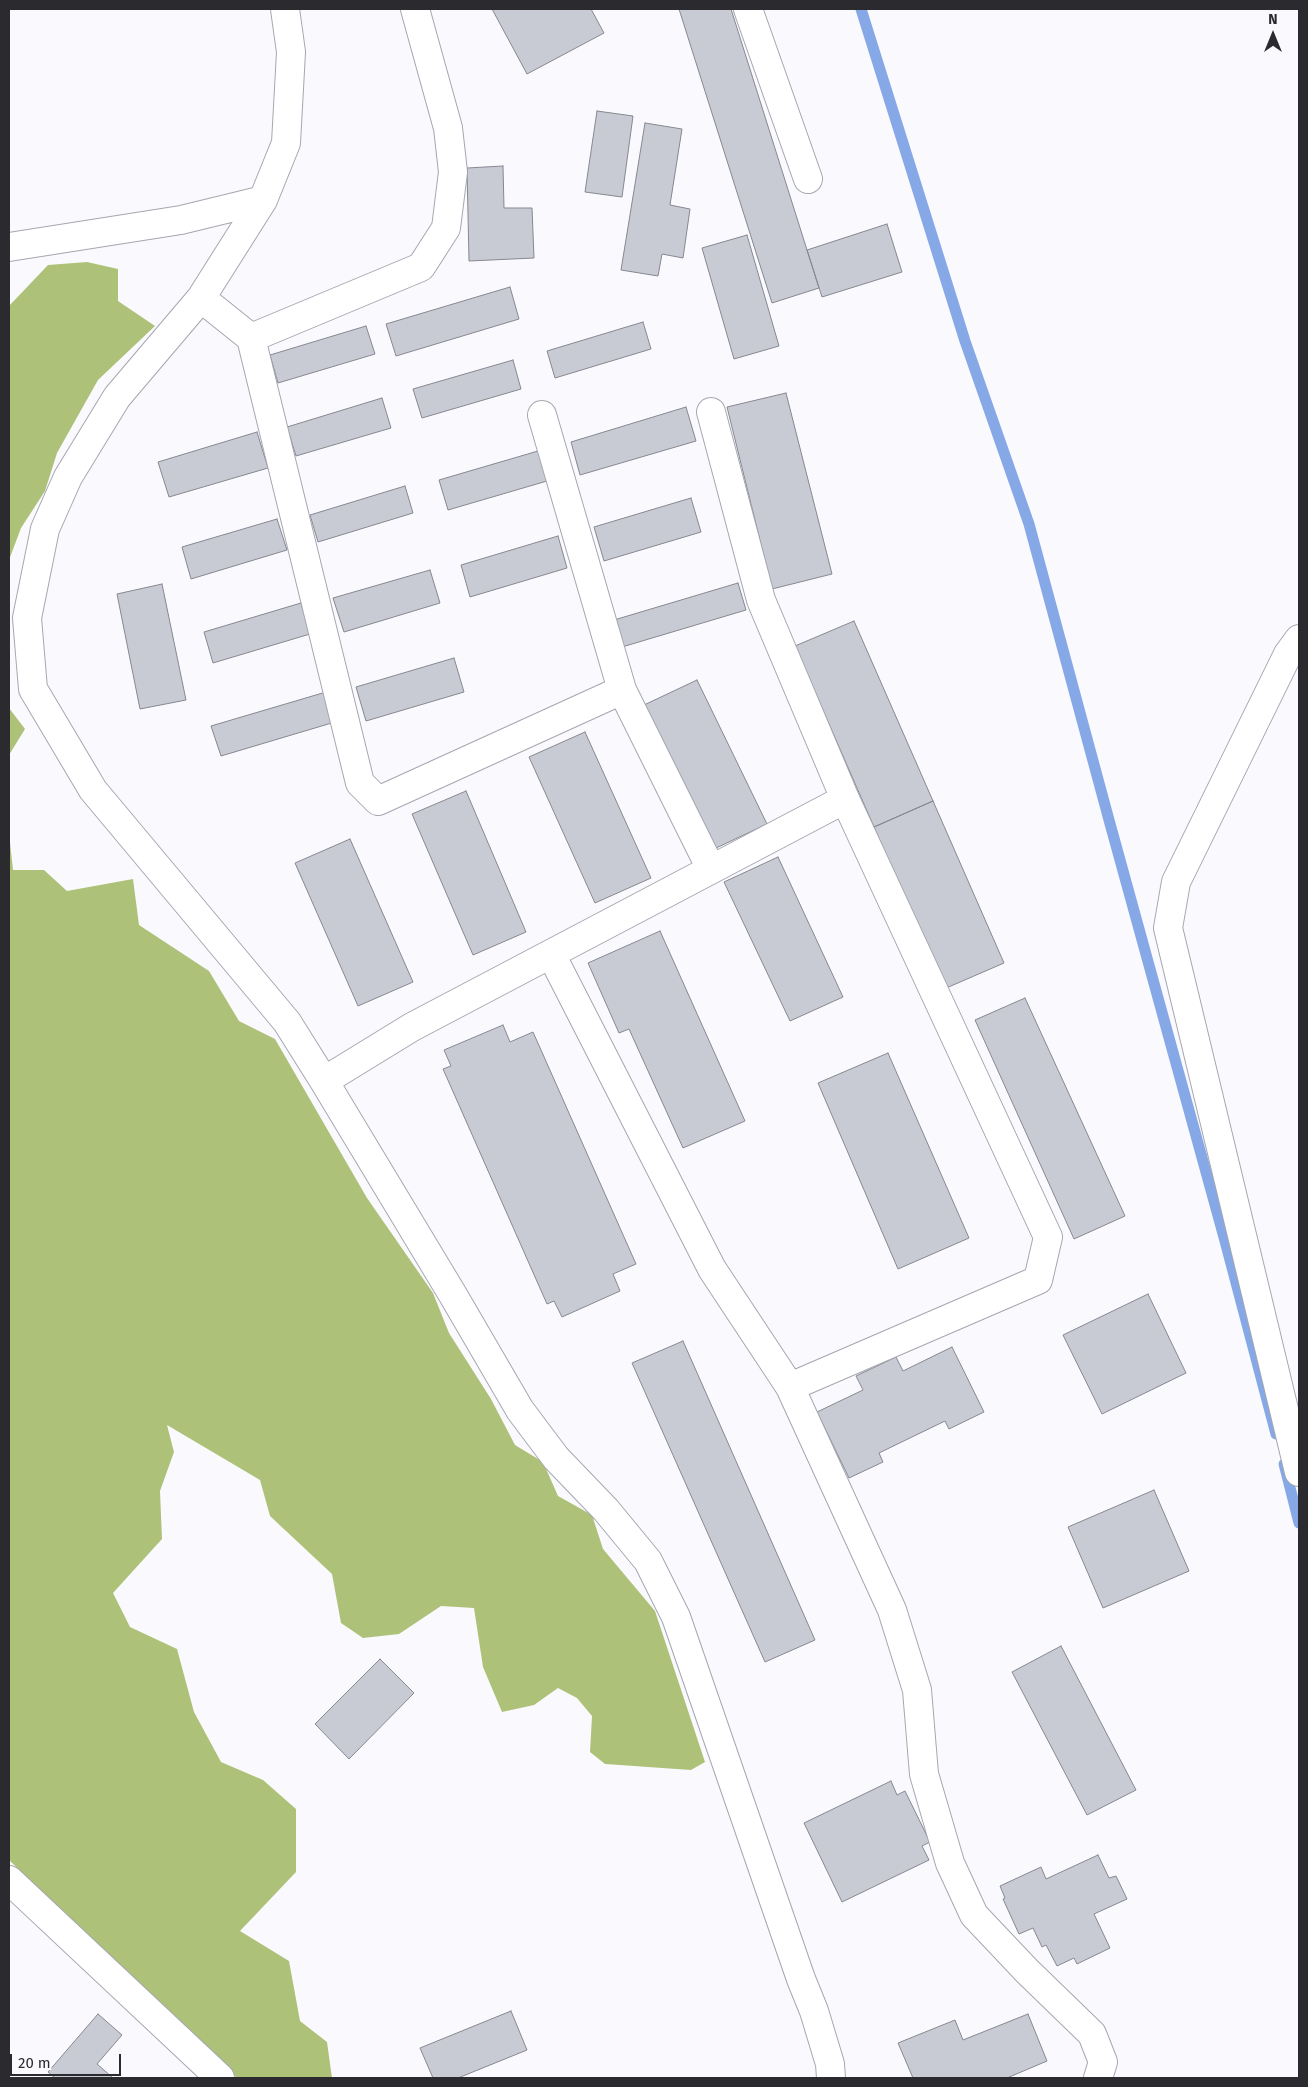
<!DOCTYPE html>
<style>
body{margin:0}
#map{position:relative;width:1308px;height:2087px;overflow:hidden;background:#fafafe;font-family:"Fira Sans",sans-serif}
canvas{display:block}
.frame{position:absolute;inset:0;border:10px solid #2b2b2f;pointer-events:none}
.north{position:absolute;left:1248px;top:10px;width:50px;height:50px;-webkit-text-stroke:4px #fafafe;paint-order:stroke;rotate:0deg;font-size:14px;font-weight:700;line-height:20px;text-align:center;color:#2b2b2f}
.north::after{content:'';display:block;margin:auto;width:18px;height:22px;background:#2b2b2f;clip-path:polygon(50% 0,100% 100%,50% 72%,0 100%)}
.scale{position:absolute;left:10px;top:2054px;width:111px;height:22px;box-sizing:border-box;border:2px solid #2b2b2f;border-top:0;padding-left:6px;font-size:15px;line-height:18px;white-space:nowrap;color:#2b2b2f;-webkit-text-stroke:4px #fafafe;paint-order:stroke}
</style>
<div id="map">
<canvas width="1308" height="2087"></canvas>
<div class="frame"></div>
<div class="north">N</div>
<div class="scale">20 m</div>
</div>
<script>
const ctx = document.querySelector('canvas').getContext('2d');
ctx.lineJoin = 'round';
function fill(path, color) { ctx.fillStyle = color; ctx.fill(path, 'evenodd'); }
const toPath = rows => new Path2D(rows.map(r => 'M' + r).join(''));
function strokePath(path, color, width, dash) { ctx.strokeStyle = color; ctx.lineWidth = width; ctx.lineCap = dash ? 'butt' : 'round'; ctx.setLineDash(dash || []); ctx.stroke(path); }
const forest = toPath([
 [87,262,118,269,118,301,155,326,98,380,57,453,45,491,21,528,9,560,9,306,48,265],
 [9,708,25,729,9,755],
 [9,833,13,870,44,870,67,891,133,879,139,925,209,971,239,1021,275,1039,367,1198,433,1293,449,1333,491,1399,515,1445,543,1462,558,1496,592,1515,603,1549,655,1611,705,1762,691,1770,605,1764,590,1752,592,1716,577,1698,558,1688,534,1705,502,1712,483,1667,474,1608,441,1606,399,1634,363,1638,341,1623,332,1574,270,1516,260,1480,167,1425,174,1452,160,1491,162,1539,113,1593,130,1627,177,1649,194,1712,221,1762,263,1780,296,1809,296,1872,240,1931,289,1961,300,2021,327,2042,332,2078,237,2078,9,1860]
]);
const stream = toPath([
 [861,9,965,341,1029,524,1109,820,1225,1241,1276,1434],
 [1284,1464,1299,1523]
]);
const building = toPath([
 [492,9,591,9,604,33,527,74,492,9],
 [679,9,731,9,819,288,772,303,679,9],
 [597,111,633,116,622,197,585,192,597,111],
 [645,123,682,129,670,205,690,209,683,258,662,254,658,276,621,270,645,123],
 [503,166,504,208,532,208,534,258,469,261,467,168,503,166],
 [887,224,902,272,822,297,807,250,887,224],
 [747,235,779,346,734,359,702,248,747,235],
 [510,287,519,319,396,356,386,324,510,287],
 [643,322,651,349,555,378,547,351,643,322],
 [366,326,375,354,278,383,270,355,366,326],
 [513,360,521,389,422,418,413,389,513,360],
 [786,393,832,574,772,589,727,407,786,393],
 [382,398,391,428,296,456,287,427,382,398],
 [686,407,696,441,580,475,571,442,686,407],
 [257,432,268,468,169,497,158,462,257,432],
 [538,451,547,481,448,510,439,480,538,451],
 [405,486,413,513,318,542,310,515,405,486],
 [691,498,701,532,604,561,594,527,691,498],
 [277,519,287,550,191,579,182,547,277,519],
 [558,536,567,568,470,597,461,565,558,536],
 [430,570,440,603,344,632,333,598,430,570],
 [738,583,746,610,622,647,614,620,738,583],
 [162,584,186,700,140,709,117,594,162,584],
 [301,603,310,634,213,663,204,632,301,603],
 [854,621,933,801,874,827,795,646,854,621],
 [454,658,464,692,366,721,356,687,454,658],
 [697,680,767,824,714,849,644,705,697,680],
 [326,692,335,722,221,756,211,726,326,692],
 [585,732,651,878,595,903,529,757,585,732],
 [466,791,526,932,473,955,412,814,466,791],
 [933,801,1004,963,944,989,874,827,933,801],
 [350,839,413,982,358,1006,295,863,350,839],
 [778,857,843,997,790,1021,724,882,778,857],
 [660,931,745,1121,683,1148,629,1029,619,1033,588,963,660,931],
 [1025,998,1125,1216,1074,1239,975,1020,1025,998],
 [503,1025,510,1042,533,1032,636,1264,613,1274,620,1291,562,1317,554,1301,547,1304,443,1069,451,1066,444,1050,503,1025],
 [888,1053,969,1238,898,1269,818,1083,888,1053],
 [1148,1294,1186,1373,1102,1414,1063,1335,1148,1294],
 [683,1341,815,1640,765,1662,632,1363,683,1341],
 [952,1347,984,1412,949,1429,945,1421,879,1453,883,1462,849,1478,817,1412,863,1390,856,1376,896,1357,903,1371,952,1347],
 [1154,1490,1189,1571,1103,1608,1068,1527,1154,1490],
 [1061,1646,1136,1790,1087,1815,1012,1672,1061,1646],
 [380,1659,414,1693,349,1759,315,1724,380,1659],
 [891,1781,897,1795,905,1791,930,1842,922,1846,929,1860,842,1902,804,1823,891,1781],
 [1098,1855,1109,1878,1116,1876,1127,1899,1094,1914,1110,1948,1077,1964,1074,1958,1057,1966,1046,1945,1042,1947,1033,1928,1019,1934,1003,1899,1005,1898,1000,1886,1041,1867,1046,1879,1098,1855],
 [511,2011,527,2050,458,2078,433,2078,420,2048,511,2011],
 [98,2014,122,2035,97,2064,113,2078,55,2078,48,2072,98,2014],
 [1028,2014,1047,2061,1007,2078,913,2078,898,2043,955,2020,963,2040,1028,2014]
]);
const minor = toPath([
 [285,9,291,52,286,143,263,200,201,298,117,397,68,477,45,529,27,618,33,689,93,790,287,1022,324,1081,453,1295,520,1410,556,1458,606,1510,648,1561,676,1617,801,1979,814,2011,830,2064,831,2078],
 [748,9,808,179],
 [9,247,181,220,263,200],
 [201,298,251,338,421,267,446,228,453,172,448,128,415,9],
 [251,338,360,783,378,801,622,690],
 [711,412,761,600,845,799,1048,1237,1038,1280,790,1387],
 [542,415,622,690,711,869],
 [1299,639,1288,654,1176,882,1168,928,1299,1472],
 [551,954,712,1269,790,1387,892,1610,917,1690,924,1774,950,1863,974,1915,1027,1971,1092,2034,1103,2062,1098,2078],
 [324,1081,412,1027,845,799],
 [9,1880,220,2078]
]);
fill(forest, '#aec178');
strokePath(stream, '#87a8e6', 11);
fill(building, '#c8cad4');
strokePath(building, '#868791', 1);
strokePath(minor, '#a5a7b0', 30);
strokePath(minor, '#fff', 28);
</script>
